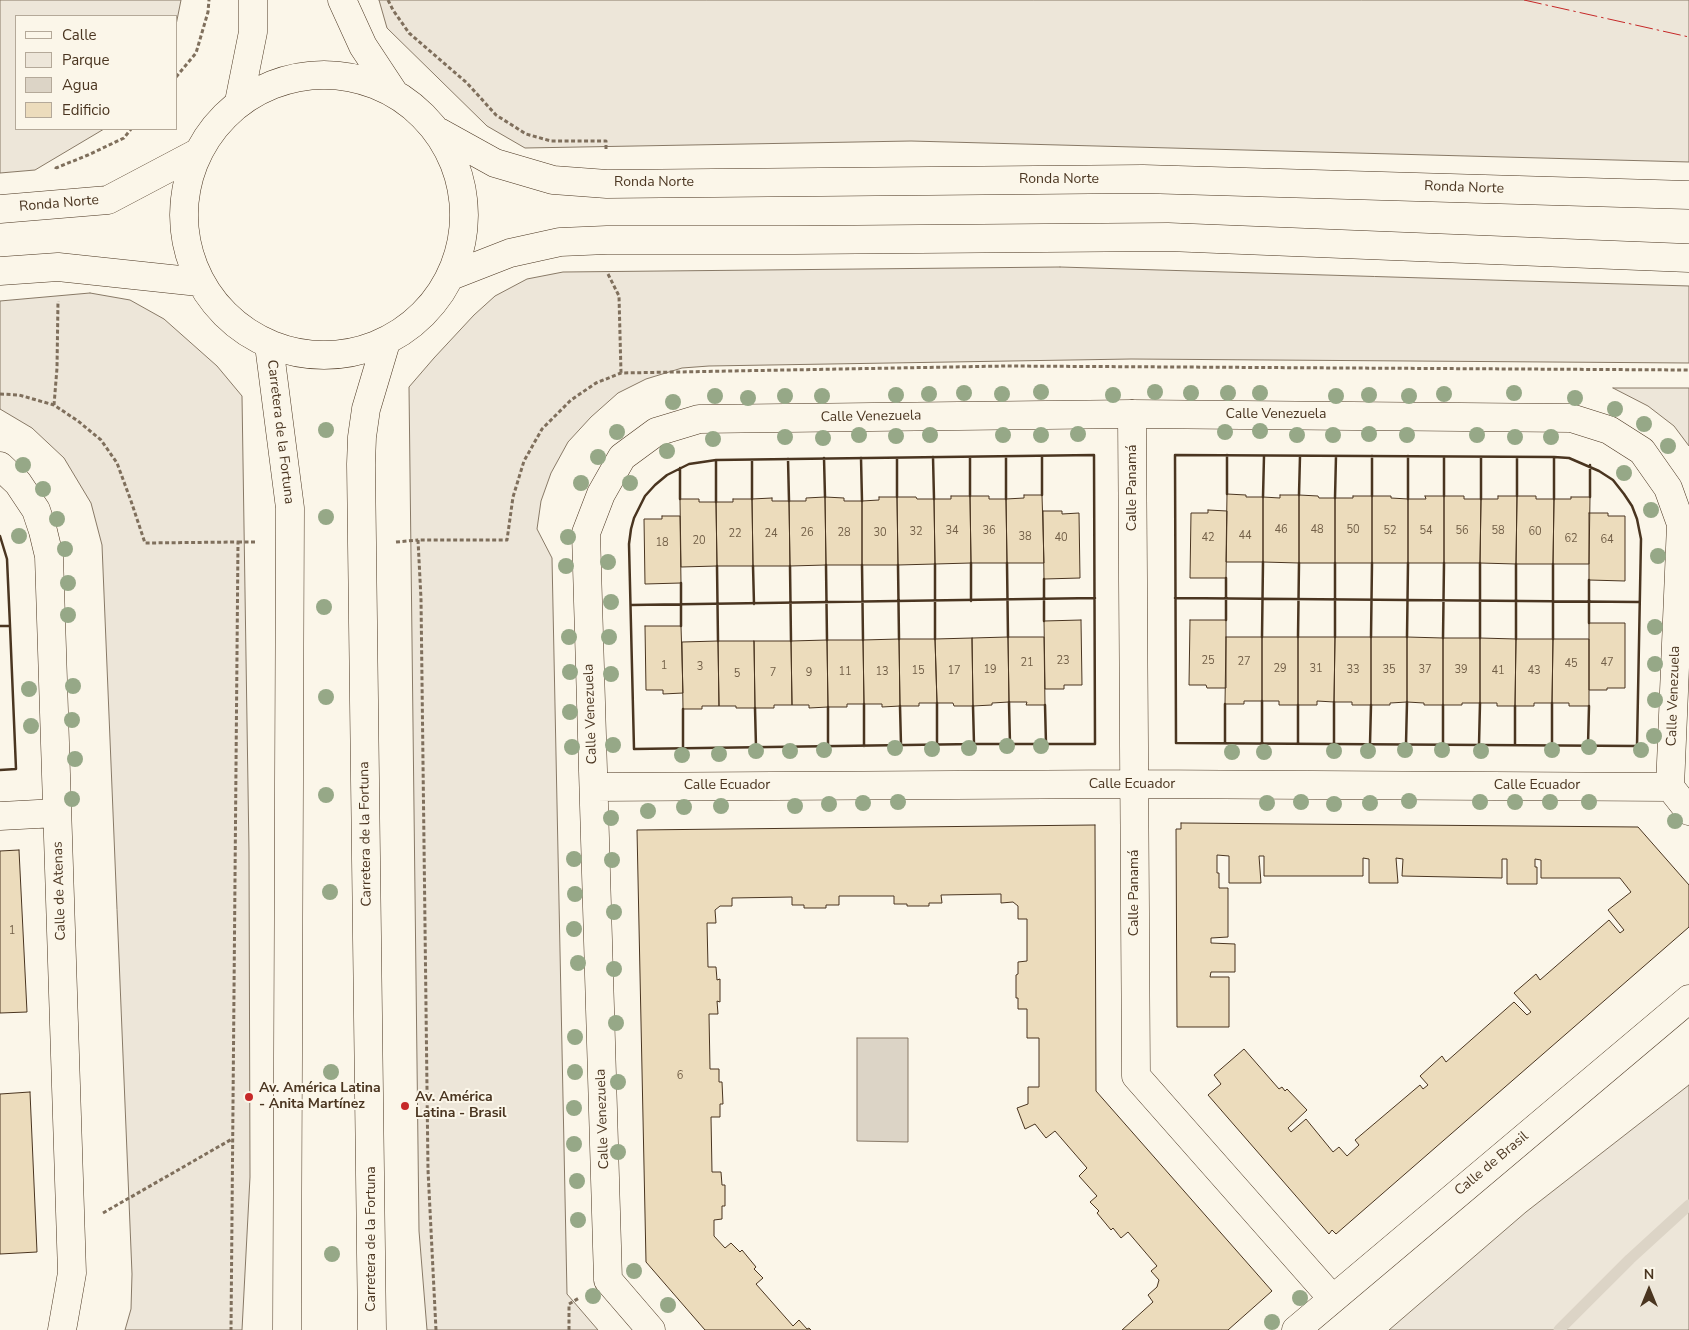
<!DOCTYPE html>
<meta charset="utf-8">
<style>
body{margin:0}
#map{position:relative;width:1689px;height:1330px;overflow:hidden;background:#fbf6e9;font-family:"Nunito Sans",sans-serif}
canvas{display:block}
.legend{position:absolute;left:15px;top:15px;width:162px;height:115px;box-sizing:border-box;background:#fbf6e9;border:1px solid #b4a999;margin:0;padding:6px 9px;list-style:none;font-size:15px;color:#4a3520}
.legend li{display:flex;align-items:center;gap:10px;height:25px}
.legend b{width:25px;border:1px solid #b4a999}
.north{position:absolute;left:1624px;top:1265px;width:50px;height:50px;-webkit-text-stroke:4px #fbf6e9;paint-order:stroke;rotate:0deg;font-size:14px;font-weight:700;line-height:20px;text-align:center;color:#4a3520}
.north::after{content:'';display:block;margin:auto;width:18px;height:22px;background:#4a3520;clip-path:polygon(50% 0,100% 100%,50% 72%,0 100%)}
</style>
<div id="map">
<canvas width="1689" height="1330"></canvas>
<ul class="legend">
<li><b style="height:6px;background:#fbf6e9"></b>Calle</li>
<li><b style="height:14px;background:#ede6d9"></b>Parque</li>
<li><b style="height:14px;background:#dcd4c6"></b>Agua</li>
<li><b style="height:14px;background:#ecdcbc"></b>Edificio</li>
</ul>
<div class="north">N</div>
</div>
<script>
const ctx = document.querySelector('canvas').getContext('2d');
ctx.lineJoin = 'round';
function fill(path, color) { ctx.fillStyle = color; ctx.fill(path, 'evenodd'); }
const toPath = rows => new Path2D(rows.map(r => 'M' + r).join(''));
function strokePath(path, color, width, dash) { ctx.strokeStyle = color; ctx.lineWidth = width; ctx.lineCap = dash ? 'butt' : 'round'; ctx.setLineDash(dash || []); ctx.stroke(path); }
function label(font, color, halo, rows, align = 'center') {
  ctx.font = font + ' "Nunito Sans",sans-serif'; ctx.lineWidth = 4; ctx.setLineDash([]); ctx.textBaseline = 'middle'; ctx.strokeStyle = halo; ctx.fillStyle = color; for (const [text, x, y, turn = 0] of rows) {
    ctx.save(); ctx.translate(x, y); ctx.rotate((+turn || 0) * Math.PI / 180); ctx.textAlign = isNaN(turn) ? turn : align; if (halo) ctx.strokeText(text, 0, 0); ctx.fillText(text, 0, 0); ctx.restore();
  }
}
const green = toPath([
 [0,0,181,0,176,25,176,16,16,16,16,129,104,129,35,170,0,173,0,0],
 [379,0,1689,0,1689,162,911,141,525,148,487,126,387,28,379,0],
 [1060,267,1689,286,1689,363,1131,359,709,366,682,368,646,379,618,393,591,417,568,442,551,473,541,501,537,529,552,558,567,1294,598,1330,427,1330,419,1231,409,387,434,358,474,315,495,296,527,279,563,272,1060,267],
 [90,293,130,300,164,319,217,366,242,396,249,852,250,1177,242,1330,125,1330,131,1309,132,1274,102,545,91,503,64,458,32,428,0,409,0,301,90,293],
 [1613,388,1689,388,1689,446,1674,426,1648,406,1613,388],
 [1689,1085,1689,1330,1389,1330,1526,1212,1689,1085]
]);
const water = toPath([
 [857,1038,908,1038,908,1142,857,1141,857,1038]
]);
const stream = toPath([
 [1559,1330,1630,1259,1689,1205]
]);
const building = toPath([
 [1227,494,1246,495,1246,497,1263,497,1263,562,1226,562,1227,494],
 [1024,495,1042,495,1044,563,1007,563,1006,499,1024,498,1024,495],
 [1280,495,1299,495,1299,563,1263,562,1263,497,1280,498,1280,495],
 [1299,495,1318,496,1319,498,1335,498,1335,563,1299,563,1299,495],
 [951,496,970,496,971,563,935,564,934,499,951,499,951,496],
 [970,496,989,496,989,499,1006,499,1007,563,971,563,970,496],
 [1353,496,1372,496,1372,563,1335,563,1335,498,1353,498,1353,496],
 [1372,496,1391,496,1391,498,1408,499,1408,563,1372,563,1372,496],
 [1425,496,1444,496,1444,563,1408,563,1408,499,1426,499,1425,496],
 [1444,496,1464,496,1464,499,1481,499,1480,563,1444,563,1444,496],
 [1498,496,1517,496,1516,564,1480,563,1481,499,1498,499,1498,496],
 [1517,496,1536,496,1536,499,1554,499,1553,564,1516,564,1517,496],
 [825,497,844,498,844,501,862,501,862,565,826,565,825,497],
 [825,497,826,565,790,566,789,501,806,501,806,498,825,497],
 [879,497,897,497,898,565,862,565,862,501,879,500,879,497],
 [897,497,916,497,917,499,934,499,935,564,898,565,897,497],
 [1571,497,1590,497,1589,564,1553,564,1554,499,1571,499,1571,497],
 [772,498,772,501,789,501,790,566,753,566,752,499,772,498],
 [680,499,699,499,699,502,716,502,717,566,681,567,680,499],
 [733,499,752,499,753,566,717,566,716,502,733,502,733,499],
 [1208,510,1227,511,1226,578,1190,578,1191,513,1208,513,1208,510],
 [1043,511,1062,511,1062,514,1079,513,1080,578,1044,579,1043,511],
 [1589,513,1608,513,1608,516,1625,516,1625,581,1589,580,1589,513],
 [662,516,680,516,681,583,645,584,644,519,662,519,662,516],
 [1081,620,1082,685,1064,685,1064,689,1045,689,1044,621,1081,620],
 [1190,620,1226,620,1226,688,1207,688,1206,685,1189,685,1190,620],
 [1589,623,1625,623,1625,688,1607,688,1607,690,1589,690,1589,623],
 [645,626,681,626,683,693,663,694,663,690,646,690,645,626],
 [1008,637,1009,702,992,703,992,705,973,706,972,638,1008,637],
 [1008,637,1044,637,1045,705,1026,705,1027,702,1009,702,1008,637],
 [1226,637,1262,637,1262,701,1244,701,1244,704,1225,704,1226,637],
 [1262,637,1298,637,1298,705,1279,705,1279,701,1262,701,1262,637],
 [1298,637,1335,637,1334,702,1317,701,1317,705,1298,705,1298,637],
 [1335,637,1371,637,1371,705,1352,705,1352,702,1334,702,1335,637],
 [1371,637,1407,637,1407,702,1390,703,1390,705,1371,705,1371,637],
 [1407,637,1443,638,1443,705,1424,705,1424,703,1407,702,1407,637],
 [972,638,973,706,954,706,953,703,937,703,935,639,972,638],
 [1443,638,1480,638,1480,703,1462,703,1462,705,1443,705,1443,638],
 [1480,638,1516,639,1515,706,1497,706,1497,703,1480,703,1480,638],
 [899,639,900,706,882,707,882,704,864,704,863,640,899,639],
 [899,639,935,639,937,703,919,703,919,706,900,706,899,639],
 [1516,639,1553,639,1552,703,1534,703,1534,706,1515,706,1516,639],
 [1553,639,1589,639,1589,706,1569,706,1569,703,1552,703,1553,639],
 [827,640,828,707,809,708,809,705,792,705,791,641,827,640],
 [827,640,863,640,864,704,847,704,847,707,828,707,827,640],
 [718,641,719,706,702,706,702,709,683,709,682,642,718,641],
 [718,641,754,641,755,708,736,708,736,706,719,706,718,641],
 [754,641,791,641,792,705,774,705,774,708,755,708,754,641],
 [1181,823,1638,827,1689,885,1689,927,1336,1234,1332,1230,1329,1234,1208,1095,1221,1084,1214,1075,1244,1049,1279,1089,1282,1087,1285,1091,1287,1089,1307,1110,1288,1128,1291,1132,1306,1119,1333,1152,1339,1147,1347,1156,1359,1145,1355,1140,1420,1085,1423,1089,1428,1085,1420,1076,1442,1056,1446,1062,1514,1002,1527,1015,1531,1012,1514,993,1536,974,1540,980,1609,920,1620,933,1624,930,1608,910,1631,892,1620,878,1541,878,1541,860,1535,859,1535,867,1537,867,1537,884,1507,884,1507,859,1502,859,1502,878,1402,876,1403,859,1396,858,1398,883,1369,883,1369,859,1363,858,1363,876,1264,876,1264,856,1259,856,1261,883,1229,883,1229,856,1217,855,1217,873,1219,873,1219,888,1228,888,1228,937,1211,938,1211,943,1235,944,1235,972,1211,972,1210,977,1229,977,1229,1027,1177,1027,1176,829,1181,829,1181,823],
 [1095,825,1096,1091,1272,1291,1228,1330,1122,1330,1153,1302,1148,1295,1157,1287,1159,1280,1151,1271,1157,1266,1128,1232,1121,1238,1113,1228,1111,1230,1097,1213,1099,1211,1090,1202,1097,1196,1079,1176,1087,1168,1055,1131,1046,1138,1035,1124,1025,1129,1017,1108,1028,1104,1028,1087,1039,1087,1039,1038,1027,1038,1027,1009,1018,1009,1018,998,1016,998,1016,975,1018,974,1018,962,1027,961,1027,919,1018,919,1018,906,1013,902,1001,903,1001,894,941,895,942,903,929,903,929,906,907,906,907,904,894,904,894,896,839,896,839,905,826,905,826,908,804,908,804,905,792,905,792,897,732,898,732,906,720,906,715,910,716,923,707,923,708,967,716,967,717,980,720,979,720,1002,717,1001,718,1014,709,1014,710,1069,719,1069,719,1082,722,1082,723,1104,720,1104,720,1117,711,1117,712,1172,721,1172,722,1185,725,1185,725,1206,722,1206,722,1219,714,1220,714,1236,725,1248,731,1243,740,1252,742,1250,756,1267,754,1269,763,1278,756,1284,793,1326,799,1320,807,1329,809,1328,811,1330,705,1330,646,1262,637,830,1095,825],
 [19,850,27,1012,0,1013,0,851,19,850],
 [30,1092,37,1252,0,1254,0,1094,30,1092]
]);
const path = toPath([
 [388,0,393,10,409,33,467,83,496,115,526,134,551,141,606,141,606,150],
 [176,77,196,53,208,12,209,0],
 [56,169,56,168,88,155,124,138,131,129],
 [608,274,619,296,621,373],
 [0,394,19,395,54,405,78,421,101,440,117,463,131,501,145,543,238,542,231,1330],
 [54,405,57,368,58,301],
 [238,542,255,542],
 [396,542,418,540],
 [103,1213,232,1139],
 [436,1330,428,1170,421,599,418,540,507,540,513,497,524,461,542,429,571,400,596,383,621,373,1006,366,1689,370],
 [569,1330,569,1304,579,1298]
]);
const street = toPath([
 [1132,414,1136,1076,1332,1298],
 [0,466,18,483,36,510,43,531,49,556,72,1273,62,1330],
 [594,787,1134,784,1670,787],
 [0,816,57,813],
 [651,1330,608,1280,586,533,601,494,622,457,656,432,699,419,1132,414,1571,418,1609,430,1642,451,1668,488,1681,524,1670,787,1689,811],
 [1296,1330,1689,999]
]);
const primary = toPath([
 [342,0,363,46,394,93],
 '184 215a140 140 0 1 1 280 0a140 140 0 1 1-280 0Z',
 [239,102,253,32,253,0],
 [439,132,495,163,553,180,607,184,1143,179,1689,195],
 [0,209,108,200,197,153],
 [0,271,58,267,199,282],
 [451,276,510,253,560,242,607,240,795,240,1168,237,1689,258],
 [269,345,290,508,287,1330],
 [372,1330,361,464,362,437,366,409,386,342]
]);
const wall = toPath([
 [1094,455,1095,744,974,744,634,749,629,544,631,529,634,518,645,496,655,485,667,475,689,464,716,460,1094,455],
 [1175,455,1554,457,1569,458,1599,471,1613,480,1624,494,1632,506,1637,519,1641,539,1637,746,1176,743,1175,455],
 [1042,456,1042,495],
 [1408,456,1408,499],
 [933,457,934,499],
 [970,457,970,496],
 [1006,457,1006,499],
 [1444,457,1444,496],
 [1481,457,1481,499],
 [1554,457,1554,499],
 [824,458,825,497],
 [861,458,862,501],
 [897,458,897,497],
 [788,459,789,501],
 [716,460,716,502],
 [752,460,752,499],
 [1590,465,1590,497],
 [680,468,680,499],
 [1227,494,1227,455],
 [1299,495,1300,456],
 [1372,496,1372,456],
 [1517,496,1517,457],
 [1263,497,1264,456],
 [1335,498,1336,456],
 [0,536,7,559,10,626,0,626],
 [971,563,971,601],
 [1007,563,1008,637],
 [1335,563,1335,637],
 [935,564,935,639],
 [1553,564,1553,639],
 [826,565,827,640],
 [862,565,863,640],
 [898,565,899,639],
 [717,566,718,641],
 [753,566,754,604],
 [790,566,791,641],
 [1044,579,1044,621],
 [681,583,681,626],
 [1175,598,1639,602],
 [631,605,1095,598],
 [1226,620,1226,578],
 [1589,623,1589,580],
 [1262,637,1263,562],
 [1298,637,1299,563],
 [1371,637,1372,563],
 [1407,637,1408,563],
 [1443,638,1444,563],
 [1480,638,1480,563],
 [1516,639,1516,564],
 [1262,701,1262,744],
 [1009,702,1010,744],
 [1334,702,1334,744],
 [937,703,937,745],
 [864,704,864,746],
 [1225,704,1225,743],
 [1045,705,1046,744],
 [1443,705,1443,745],
 [900,706,901,745],
 [973,706,974,744],
 [1515,706,1515,745],
 [828,707,828,747],
 [755,708,756,747],
 [683,709,683,748],
 [1298,744,1298,705],
 [1370,744,1371,705],
 [1406,744,1407,702],
 [1479,745,1480,703],
 [1552,745,1552,703],
 [1588,745,1589,706],
 [0,770,16,769,10,626]
]);
const power = toPath([
 [1524,0,1689,37]
]);
const trees = [
 [1041,392],
 [1155,392],
 [964,393],
 [1191,393],
 [1228,393],
 [1260,393],
 [1514,393],
 [929,394],
 [1002,394],
 [1444,394],
 [896,395],
 [1113,395],
 [1369,395],
 [715,396],
 [785,396],
 [822,396],
 [1336,396],
 [1409,396],
 [748,398],
 [1575,398],
 [673,402],
 [1615,409],
 [1644,424],
 [326,430],
 [1260,431],
 [617,432],
 [1225,432],
 [1078,434],
 [1369,434],
 [859,435],
 [930,435],
 [1003,435],
 [1041,435],
 [1297,435],
 [1333,435],
 [1407,435],
 [1477,435],
 [896,436],
 [785,437],
 [1515,437],
 [1551,437],
 [823,438],
 [713,439],
 [1668,446],
 [667,451],
 [598,457],
 [23,465],
 [1624,473],
 [581,483],
 [630,483],
 [43,489],
 [1651,510],
 [326,517],
 [57,519],
 [19,536],
 [568,537],
 [65,549],
 [1658,556],
 [608,562],
 [566,566],
 [68,583],
 [611,602],
 [324,607],
 [68,615],
 [1655,627],
 [569,637],
 [609,637],
 [1655,664],
 [570,672],
 [611,674],
 [73,686],
 [29,689],
 [326,697],
 [1655,700],
 [570,712],
 [72,720],
 [31,726],
 [1654,736],
 [613,745],
 [1007,746],
 [1041,746],
 [572,747],
 [1589,747],
 [895,748],
 [969,748],
 [932,749],
 [824,750],
 [1405,750],
 [1442,750],
 [1552,750],
 [1641,750],
 [756,751],
 [790,751],
 [1334,751],
 [1368,751],
 [1481,751],
 [1232,752],
 [1264,752],
 [719,754],
 [682,755],
 [75,759],
 [326,795],
 [72,799],
 [1409,801],
 [898,802],
 [1301,802],
 [1480,802],
 [1515,802],
 [1550,802],
 [1589,802],
 [863,803],
 [1267,803],
 [1370,803],
 [829,804],
 [1334,804],
 [721,806],
 [795,806],
 [684,807],
 [648,811],
 [611,818],
 [1675,821],
 [574,859],
 [612,860],
 [330,892],
 [575,894],
 [614,912],
 [574,929],
 [578,963],
 [614,969],
 [616,1023],
 [575,1037],
 [331,1072],
 [575,1072],
 [618,1082],
 [574,1108],
 [574,1144],
 [618,1152],
 [577,1181],
 [578,1220],
 [332,1254],
 [634,1271],
 [593,1296],
 [1300,1298],
 [668,1305],
 [1272,1322]
];
const markers = [
 [249,1097,5,"#c62828"],
 [405,1106,5,"#c62828"]
];
const numberNames = [
 ["46",1281,530],
 ["48",1317,530],
 ["50",1353,530],
 ["34",952,531],
 ["36",989,531],
 ["52",1390,531],
 ["54",1426,531],
 ["56",1462,531],
 ["58",1498,531],
 ["32",916,532],
 ["60",1535,532],
 ["26",807,533],
 ["28",844,533],
 ["30",880,533],
 ["22",735,534],
 ["24",771,534],
 ["44",1245,536],
 ["38",1025,537],
 ["40",1061,538],
 ["42",1208,538],
 ["62",1571,539],
 ["64",1607,540],
 ["20",699,541],
 ["18",662,543],
 ["23",1063,661],
 ["25",1208,661],
 ["27",1244,662],
 ["21",1027,663],
 ["47",1607,663],
 ["45",1571,664],
 ["1",664,666],
 ["3",700,667],
 ["29",1280,669],
 ["31",1316,669],
 ["19",990,670],
 ["33",1353,670],
 ["35",1389,670],
 ["37",1425,670],
 ["39",1461,670],
 ["15",918,671],
 ["17",954,671],
 ["41",1498,671],
 ["43",1534,671],
 ["11",845,672],
 ["13",882,672],
 ["7",773,673],
 ["9",809,673],
 ["5",737,674],
 ["1",12,931],
 ["6",680,1076]
];
const streetNames = [
 ["Ronda Norte",1059,180],
 ["Ronda Norte",654,183],
 ["Ronda Norte",1464,188,2],
 ["Ronda Norte",59,204,-5],
 ["Calle Venezuela",1276,415],
 ["Calle Venezuela",871,417,-1],
 ["Carretera de la Fortuna",280,432,83],
 ["Calle Panamá",1133,488,-90],
 ["Calle Venezuela",1674,696,-88],
 ["Calle Venezuela",591,714,-92],
 ["Calle Ecuador",1132,785],
 ["Calle Ecuador",727,786],
 ["Calle Ecuador",1537,786],
 ["Carretera de la Fortuna",366,834,-91],
 ["Calle de Atenas",60,891,-92],
 ["Calle Panamá",1135,893,-90],
 ["Calle Venezuela",603,1119,-92],
 ["Calle de Brasil",1492,1164,-40],
 ["Carretera de la Fortuna",372,1239,-90]
];
const poiNames = [
 ["Av. América Latina",259,1089],
 ["- Anita Martínez",259,1105],
 ["Av. América",415,1098],
 ["Latina - Brasil",415,1114]
];
fill(green, '#ede6d9');
strokePath(green, '#887966', 1);
fill(water, '#dcd4c6');
strokePath(water, '#887966', 1);
strokePath(stream, '#dcd4c6', 11);
fill(building, '#ecdcbc');
strokePath(building, '#4a3520', 1);
strokePath(street, '#4a3520', 29);
strokePath(primary, '#4a3520', 29);
strokePath(path, '#7f6f5c', 3, [4, 2.5]);
strokePath(street, '#fbf6e9', 28);
strokePath(primary, '#fbf6e9', 28);
strokePath(wall, '#4a3520', 2.5);
strokePath(power, '#c62828', 1, [18, 4, 2.5, 4]);
ctx.fillStyle = '#96a887';
for (const [x, y] of trees) { ctx.beginPath(); ctx.arc(x, y, 8, 0, 2 * Math.PI); ctx.fill(); }
for (const [x, y, r, color] of markers) { const dot = new Path2D(); dot.arc(x, y, r, 0, 2 * Math.PI); ctx.fillStyle = color; ctx.fill(dot); strokePath(dot, '#fbf6e9', 2); }
label('11px', '#725f47', null, numberNames);
label('14px', '#4a3520', '#fbf6e9', streetNames);
label('bold 14px', '#4a3520', '#fbf6e9', poiNames, 'left');
</script>
